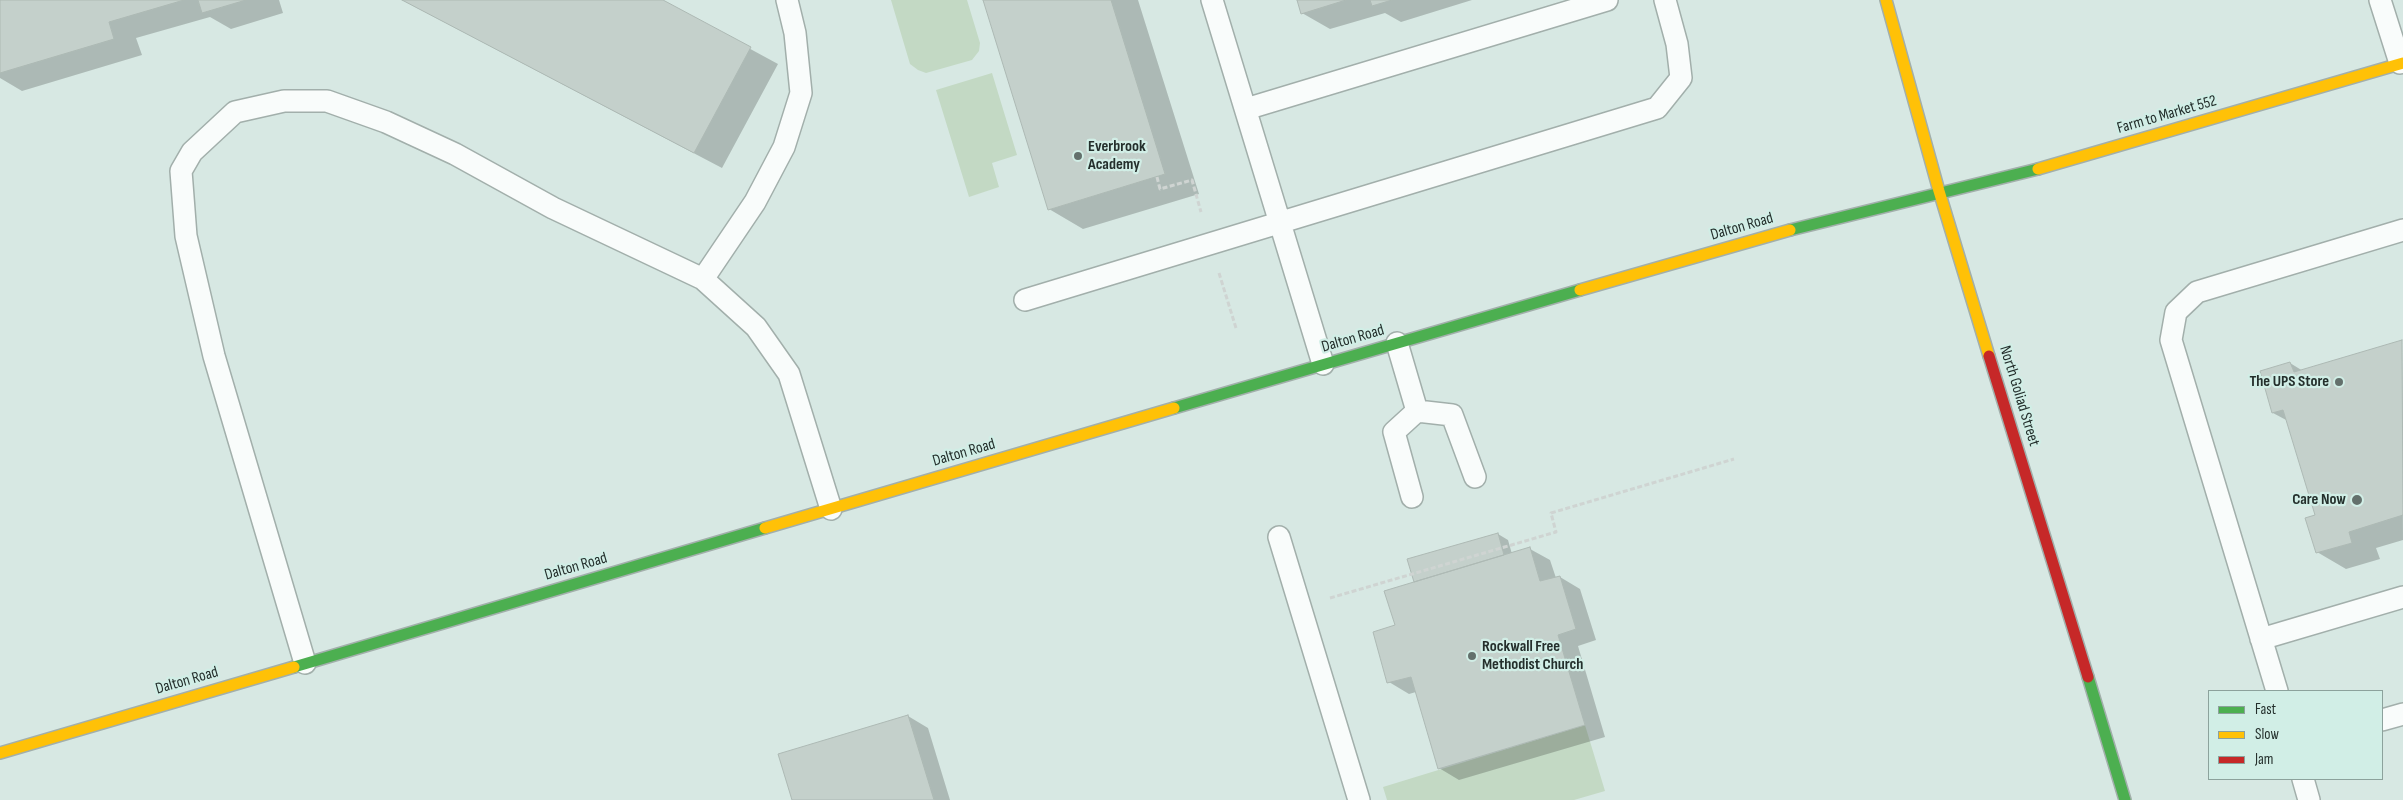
<!DOCTYPE html>
<style>
body{margin:0}
#map{position:relative;width:2403px;height:800px;overflow:hidden;background:#d7e8e3;font-family:"Sofia Sans Condensed",sans-serif}
canvas{display:block}
.legend{position:absolute;left:2208px;top:690px;width:175px;height:90px;box-sizing:border-box;background:#d1eee6;border:1px solid #8ca29c;margin:0;padding:6px 9px;list-style:none;font-size:15px;color:#242f2c}
.legend li{display:flex;align-items:center;gap:10px;height:25px}
.legend b{width:25px;border:1px solid #8ca29c}
</style>
<div id="map">
<canvas width="2403" height="800"></canvas>
<ul class="legend">
<li><b style="height:6px;background:#4caf50"></b>Fast</li>
<li><b style="height:6px;background:#ffc107"></b>Slow</li>
<li><b style="height:6px;background:#c62828"></b>Jam</li>
</ul>
</div>
<script>
const ctx = document.querySelector('canvas').getContext('2d');
ctx.lineJoin = 'round';
function fill(path, color) { ctx.fillStyle = color; ctx.fill(path, 'evenodd'); }
const toPath = rows => new Path2D(rows.map(r => 'M' + r).join(''));
function strokePath(path, color, width, dash) { ctx.strokeStyle = color; ctx.lineWidth = width; ctx.lineCap = dash ? 'butt' : 'round'; ctx.setLineDash(dash || []); ctx.stroke(path); }
function label(font, color, halo, rows, align = 'center') {
  ctx.font = font + ' "Sofia Sans Condensed",sans-serif'; ctx.lineWidth = 4.5; ctx.setLineDash([]); ctx.textBaseline = 'middle'; ctx.strokeStyle = halo; ctx.fillStyle = color; for (const [text, x, y, turn = 0] of rows) {
    ctx.save(); ctx.translate(x, y); ctx.rotate((+turn || 0) * Math.PI / 180); ctx.textAlign = isNaN(turn) ? turn : align; if (halo) ctx.strokeText(text, 0, 0); ctx.fillText(text, 0, 0); ctx.restore();
  }
}
const green = toPath([
 [891,0,967,0,980,43,979,51,972,60,926,73,918,70,910,64],
 [992,73,1017,155,992,163,999,187,969,197,936,90],
 [1585,725,1605,791,1574,800,1387,800,1383,787]
]);
const shadow = toPath([
 [0,0,279,0,283,13,231,29,210,17,136,38,142,55,22,91,0,78],
 [402,0,660,0,778,64,722,168],
 [984,0,1138,0,1199,194,1083,229,1049,209],
 [1298,0,1472,0,1401,22,1385,13,1330,29,1302,13],
 [2402,341,2403,540,2376,548,2380,559,2346,569,2317,552,2316,516,2288,421,2273,413,2290,363,2303,371],
 [1498,534,1508,540,1512,554,1530,549,1550,560,1556,578,1560,577,1580,589,1596,640,1578,646,1605,737,1459,780,1439,768,1416,692,1409,694,1389,682,1397,626,1415,583],
 [908,716,928,728,950,800,794,800]
]);
const building = toPath([
 [0,0,184,0,109,22,114,39,0,73,0,0],
 [198,0,246,0,202,13,198,0],
 [402,0,663,0,751,47,694,153,402,0],
 [983,0,1111,0,1165,174,1048,210,983,0],
 [1297,0,1346,0,1301,14,1297,0],
 [1370,0,1392,0,1372,6,1370,0],
 [2402,340,2403,515,2349,532,2352,543,2316,553,2305,518,2315,515,2283,410,2272,413,2260,371,2290,362,2294,372,2402,340],
 [1498,533,1504,555,1414,582,1407,559,1498,533],
 [1530,547,1540,581,1560,576,1576,629,1558,635,1585,725,1438,769,1411,677,1387,683,1373,632,1395,625,1384,591,1530,547],
 [908,715,934,800,792,800,778,754,908,715]
]);
const path = toPath([
 [1157,177,1160,189,1192,180,1201,212],
 [1219,273,1236,328],
 [1330,598,1556,532,1551,513,1734,459]
]);
const lane = toPath([
 [1212,0,1323,364],
 [2380,0,2400,63],
 [1246,109,1607,0],
 [703,279,755,202,784,147,801,93,795,33,787,0],
 [1025,300,1657,108,1681,78,1677,44,1665,0],
 [1397,343,1417,411],
 [1412,497,1394,432,1417,411,1452,415,1475,477],
 [1279,537,1359,800],
 [2261,639,2403,597],
 [305,663,214,356,186,236,181,171,192,152,235,112,284,101,327,101,386,122,455,154,553,208,703,279,756,327,789,374,831,509],
 [2277,691,2171,340,2176,312,2197,292,2403,230],
 [2382,720,2403,714],
 [2303,779,2309,800]
]);
const fast = toPath([
 [1790,230,2038,169],
 [1174,408,1580,290],
 [294,667,765,528],
 [2088,677,2125,800]
]);
const slow = toPath([
 [1886,0,1939,191,1989,356],
 [2038,169,2403,63],
 [1580,290,1790,230],
 [765,528,1174,408],
 [0,753,294,667]
]);
const jam = toPath([
 [1989,356,2088,677]
]);
const markers = [
 [1078,156,5,"#63706c"],
 [2339,382,5,"#63706c"],
 [2357,500,6,"#63706c"],
 [1472,656,5,"#63706c"]
];
const streetNames = [
 ["Farm to Market 552",2167,115,-16],
 ["Dalton Road",1742,227,-16],
 ["Dalton Road",1353,339,-16],
 ["North Goliad Street",2019,396,73],
 ["Dalton Road",964,453,-16],
 ["Dalton Road",576,567,-16],
 ["Dalton Road",187,681,-16]
];
const poiNames = [
 ["Everbrook",1088,147],
 ["Academy",1088,165],
 ["The UPS Store",2329,382,"right"],
 ["Care Now",2346,500,"right"],
 ["Rockwall Free",1482,647],
 ["Methodist Church",1482,665]
];
fill(green, '#c3d9c4');
fill(shadow, '#0003');
fill(building, '#c4d0cb');
strokePath(building, '#adb9b4', 1);
strokePath(lane, '#a2afab', 24);
strokePath(fast, '#a2afab', 14);
strokePath(slow, '#a2afab', 14);
strokePath(jam, '#a2afab', 14);
strokePath(path, '#cfd4d2', 3, [5, 2.5]);
strokePath(lane, '#f9fcfb', 21);
strokePath(fast, '#4caf50', 11);
strokePath(slow, '#ffc107', 11);
strokePath(jam, '#c62828', 11);
for (const [x, y, r, color] of markers) { const dot = new Path2D(); dot.arc(x, y, r, 0, 2 * Math.PI); ctx.fillStyle = color; ctx.fill(dot); strokePath(dot, '#d1eee6', 2); }
label('16px', '#242f2c', '#d1eee6', streetNames);
label('bold 16px', '#242f2c', '#d1eee6', poiNames, 'left');
</script>
